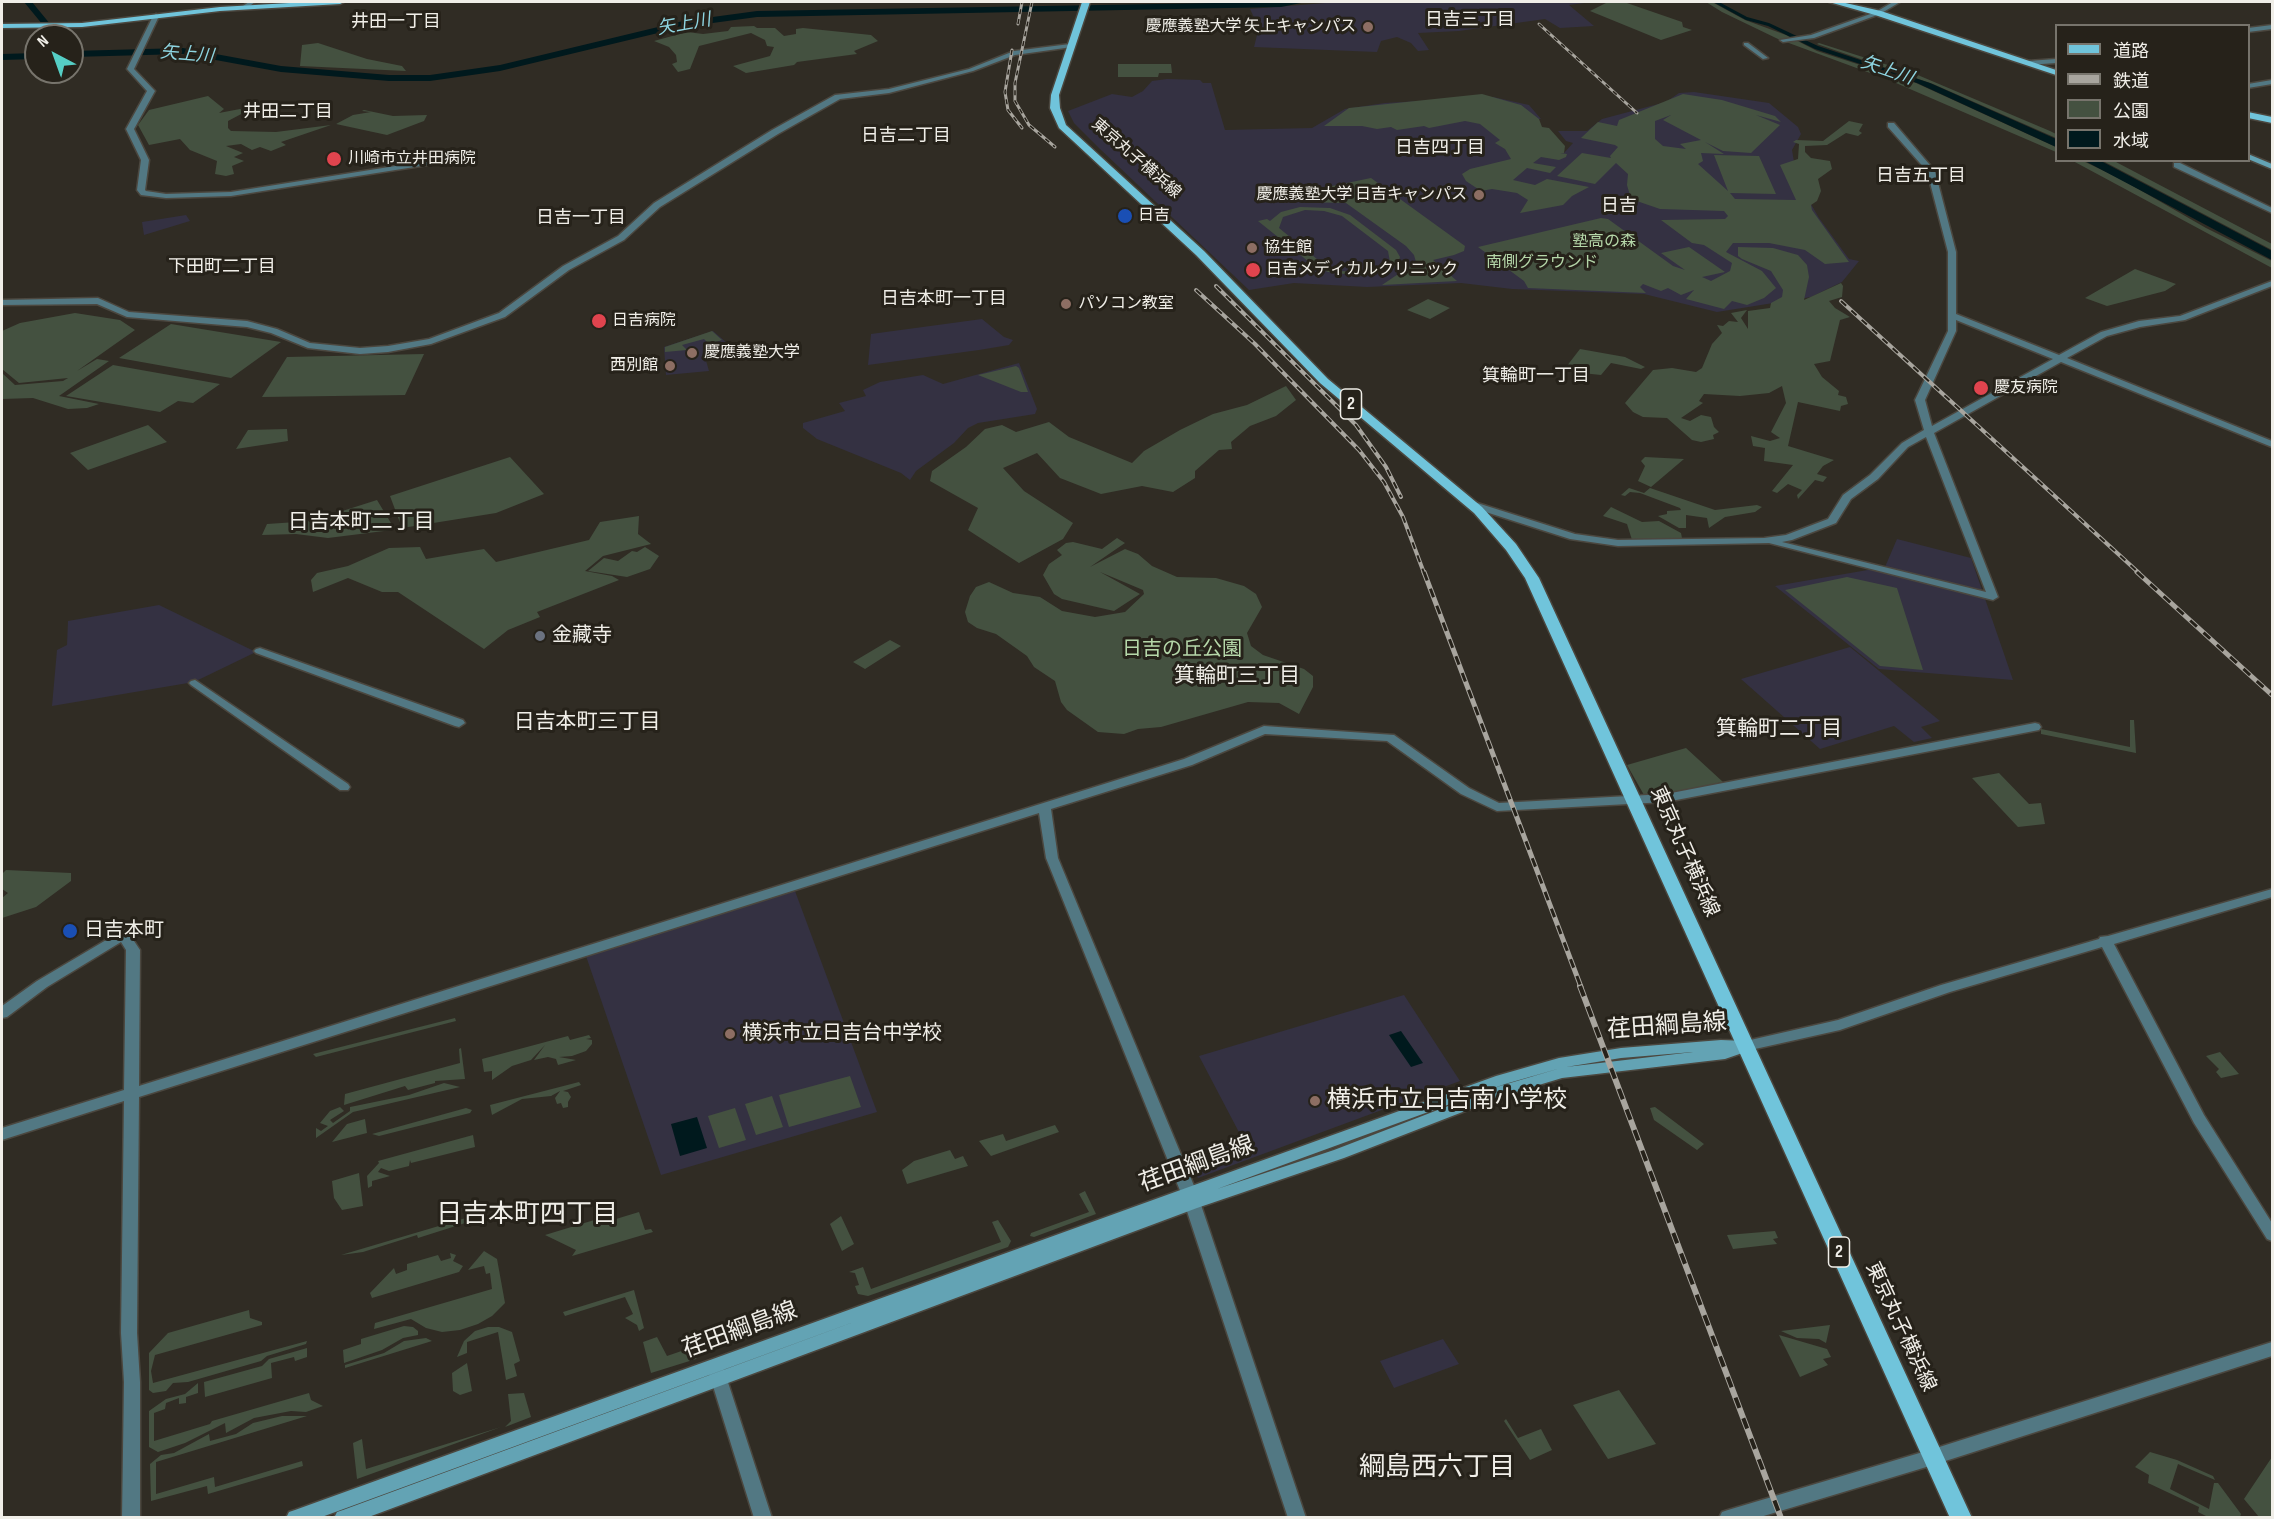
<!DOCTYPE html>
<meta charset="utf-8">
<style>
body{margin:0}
#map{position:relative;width:2274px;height:1519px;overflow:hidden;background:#302c24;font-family:"Sofia Sans Condensed","Noto Sans JP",sans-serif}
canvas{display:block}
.frame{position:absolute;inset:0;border:3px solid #f0eee8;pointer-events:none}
.legend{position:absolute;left:2055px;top:24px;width:195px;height:138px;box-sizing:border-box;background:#26221a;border:2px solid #77746c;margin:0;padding:8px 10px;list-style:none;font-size:18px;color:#f0eee8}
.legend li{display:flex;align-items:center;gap:12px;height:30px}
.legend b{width:30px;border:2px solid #77746c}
.north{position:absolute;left:24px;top:24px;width:60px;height:60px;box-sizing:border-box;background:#26221a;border:2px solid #77746c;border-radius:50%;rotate:319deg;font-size:16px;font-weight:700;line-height:24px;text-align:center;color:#f0eee8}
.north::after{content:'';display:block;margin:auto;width:21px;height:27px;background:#55cec5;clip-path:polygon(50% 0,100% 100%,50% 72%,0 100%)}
</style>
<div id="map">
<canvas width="2274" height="1519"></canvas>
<div class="frame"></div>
<ul class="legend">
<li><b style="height:8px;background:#70c4db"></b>道路</li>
<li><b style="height:8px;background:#a8a59e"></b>鉄道</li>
<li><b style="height:16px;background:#445140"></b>公園</li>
<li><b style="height:16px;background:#00191d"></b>水域</li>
</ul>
<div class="north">N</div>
</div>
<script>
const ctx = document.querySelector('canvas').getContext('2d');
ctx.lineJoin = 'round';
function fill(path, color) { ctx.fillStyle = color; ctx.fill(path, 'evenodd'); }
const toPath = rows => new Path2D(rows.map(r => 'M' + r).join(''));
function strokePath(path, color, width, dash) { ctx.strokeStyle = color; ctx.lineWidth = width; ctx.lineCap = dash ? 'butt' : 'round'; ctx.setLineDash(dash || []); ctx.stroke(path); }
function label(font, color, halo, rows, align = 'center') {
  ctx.font = font + ' "Sofia Sans Condensed","Noto Sans JP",sans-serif'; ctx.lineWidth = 6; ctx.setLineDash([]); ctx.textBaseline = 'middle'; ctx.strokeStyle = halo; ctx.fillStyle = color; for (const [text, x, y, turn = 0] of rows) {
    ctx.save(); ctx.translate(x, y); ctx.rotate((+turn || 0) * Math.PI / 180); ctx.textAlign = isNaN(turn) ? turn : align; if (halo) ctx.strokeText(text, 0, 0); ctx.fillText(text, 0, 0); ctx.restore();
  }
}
const education = toPath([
 [1338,2,1592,2,1569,5,1594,26,1560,28,1545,19,1459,31,1418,33,1429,50,1418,51,1411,43,1397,37,1381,41,1377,52,1254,47,1257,35,1254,31,1258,26,1250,9],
 [1167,79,1200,80,1203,83,1211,83,1225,130,1312,128,1345,109,1385,103,1493,97,1529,105,1541,119,1523,120,1513,125,1515,128,1542,129,1555,152,1564,153,1573,143,1566,141,1558,131,1587,131,1602,119,1666,102,1679,93,1694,92,1769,103,1798,127,1801,134,1792,150,1797,180,1819,218,1849,259,1859,261,1842,282,1811,297,1717,312,1644,294,1512,289,1461,283,1367,287,1294,283,1249,290,1100,149,1074,123,1068,111,1112,94,1132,97,1143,91,1152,81],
 [186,215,190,221,144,235,142,222],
 [982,319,1004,337,1013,340,1009,345,979,350,868,365,871,334],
 [713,331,734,349,705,357,709,371,666,375,664,347],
 [1019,363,1037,409,1035,414,978,423,968,428,954,443,916,471,910,480,901,473,817,439,803,428,803,423,845,411,839,403,866,396,863,390,880,382,923,375,943,384],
 [1897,539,1971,558,2013,680,1879,669,1775,586,1885,567],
 [159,605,256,652,194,682,52,706,57,650,67,645,68,621],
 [1850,647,1940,721,1921,727,1932,738,1914,742,1894,726,1820,749,1741,679],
 [795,891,877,1112,661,1175,586,956],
 [1404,995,1460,1081,1198,1178,1187,1158,1242,1138,1199,1056],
 [1443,1339,1459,1364,1394,1388,1380,1361]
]);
const green = toPath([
 [1624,2,1682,22,1683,27,1692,30,1661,40,1590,11,1606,3],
 [1706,2,1712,2,1745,20,1786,35,1817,51,1916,83,2045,142,2056,147,2056,152,1889,80,1778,39,1722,12],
 [754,26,757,28,775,28,784,36,796,34,796,29,803,28,871,35,878,41,854,51,857,54,797,62,794,65,746,73,733,66,770,56,774,47,767,46,765,40,751,33,699,46,690,69,678,72,672,64,677,62,676,55,669,47,654,41,687,32,703,34,728,31,731,27],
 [318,43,367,59,402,66,406,71,300,66,302,45],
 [1819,43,1913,73,2050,131,2056,134,2056,138,1933,84,1817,44],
 [1118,64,1171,64,1172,73,1159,73,1158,77,1118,77],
 [1482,94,1521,105,1539,119,1542,127,1549,128,1565,146,1564,153,1560,153,1567,154,1566,157,1559,160,1541,157,1533,163,1556,167,1550,173,1527,168,1513,180,1535,185,1547,179,1589,187,1572,196,1563,205,1520,213,1528,200,1517,193,1492,189,1481,191,1466,181,1462,174,1470,169,1511,159,1505,149,1495,143,1500,140,1480,124,1465,121,1429,128,1424,126,1397,130,1391,127,1377,129,1362,126,1324,126,1349,108],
 [1683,94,1722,100,1775,116,1781,122,1756,115,1780,125,1751,153,1723,151,1705,142,1724,154,1701,153,1703,161,1698,164,1728,191,1714,155,1759,156,1776,194,1730,193,1735,199,1796,200,1780,165,1798,159,1799,144,1793,142,1796,140,1823,141,1849,121,1863,124,1859,131,1862,133,1858,136,1846,133,1827,145,1805,146,1805,152,1811,158,1830,161,1832,169,1818,179,1821,191,1817,201,1811,205,1812,210,1849,262,1825,264,1805,250,1769,243,1733,243,1726,252,1762,271,1776,288,1764,298,1747,305,1732,301,1724,309,1686,299,1694,290,1681,295,1668,288,1661,291,1643,284,1640,287,1646,293,1528,288,1524,281,1478,247,1601,218,1608,219,1673,266,1685,270,1661,253,1689,247,1725,272,1702,277,1711,281,1730,271,1732,263,1704,245,1692,243,1661,220,1725,219,1728,216,1724,211,1660,209,1631,199,1627,185,1628,174,1616,163,1595,184,1557,176,1582,153,1611,158,1610,156,1618,147,1615,145,1581,138,1598,122,1617,126,1619,120],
 [1671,115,1663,120,1701,140,1680,144,1686,149,1663,146,1655,139,1655,121],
 [208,96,224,109,219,113,240,109,245,112,228,121,228,128,231,131,276,132,331,125,281,142,286,145,271,151,260,147,252,150,241,144,226,146,243,153,234,157,244,161,232,166,234,174,226,176,215,174,217,161,190,150,180,139,149,145,138,125,149,110],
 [364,110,393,116,427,115,424,121,387,135,336,124,353,115,371,112,362,111],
 [2073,161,2083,161,2121,179,2206,228,2272,261,2272,268],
 [2103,161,2116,162,2272,244,2272,250],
 [1371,178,1465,246,1464,251,1454,255,1433,260,1457,281,1382,285,1416,262,1414,255,1406,246,1346,203,1300,202,1283,196],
 [1300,207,1330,208,1350,215,1396,250,1400,257,1398,263,1387,271,1361,276,1328,272,1314,266,1258,221,1267,219,1270,221,1281,212],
 [1305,210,1324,211,1342,216,1388,251,1390,262,1376,270,1359,272,1340,271,1323,264,1279,228,1283,217],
 [1738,247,1773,248,1798,255,1807,265,1809,277,1804,300,1841,283,1843,286,1842,297,1829,301,1835,308,1850,317,1840,320,1830,361,1814,364,1822,377,1839,391,1838,395,1846,397,1848,404,1841,406,1840,411,1798,402,1788,446,1834,460,1823,466,1817,474,1827,477,1823,482,1815,480,1798,499,1797,495,1802,490,1788,484,1777,493,1772,491,1793,465,1764,461,1765,448,1753,446,1751,436,1770,441,1780,438,1771,432,1786,403,1782,386,1769,393,1740,396,1704,394,1699,401,1703,403,1681,418,1690,421,1701,415,1711,417,1714,427,1719,432,1713,435,1714,439,1701,442,1692,440,1667,418,1643,417,1633,412,1625,403,1653,370,1672,368,1696,372,1702,368,1712,344,1722,333,1717,325,1723,326,1729,321,1738,322,1731,313,1747,310,1741,318,1748,329,1748,311,1770,308,1771,303,1782,297,1783,290,1771,271,1742,259,1738,256],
 [2135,269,2176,284,2165,291,2107,306,2085,298],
 [1428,299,1450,308,1430,319,1407,310],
 [75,313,120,320,135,330,77,371,97,359,109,361,59,396,99,404,87,408,68,409,33,398,2,399,2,373,15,385,63,381,68,378,19,383,2,369,2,331,20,323],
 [171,324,281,342,231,378,119,358],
 [712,331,722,340,709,344,704,339,682,345,687,350,665,352,665,347],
 [1580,349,1625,357,1645,367,1641,369,1611,363,1601,375,1563,371],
 [424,354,405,395,262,397,287,357],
 [113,365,220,384,193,403,178,401,160,412,66,396],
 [1016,366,1019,368,1028,392,1021,392,978,375],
 [1286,386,1296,400,1276,416,1250,426,1231,442,1232,449,1219,450,1195,471,1195,478,1173,492,1142,486,1101,494,1060,478,1037,453,1003,468,1024,491,1073,523,1063,539,1019,563,968,530,978,508,930,481,932,471,966,447,985,429,1002,425,1016,432,1049,422,1069,437,1132,463,1144,451,1180,430,1213,414,1247,405],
 [148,425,167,442,88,470,70,453],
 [287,429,288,441,236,449,248,430],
 [510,457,544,494,496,513,402,528,390,496],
 [1645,457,1684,459,1651,487,1638,481,1645,466,1641,461],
 [1629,488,1644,493,1650,488,1715,510,1757,505,1762,507,1755,512,1725,517,1709,528,1707,518,1686,515,1686,528,1679,528,1658,516,1667,514,1667,511,1681,510,1680,508,1640,493,1630,492,1625,496,1621,495],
 [377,500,394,528,392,530,328,538,296,534,262,535,267,524,311,521],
 [1611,507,1642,522,1659,521,1681,533,1682,538,1632,540,1627,524,1603,516],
 [639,516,638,534,651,544,603,556,585,571,612,576,619,580,537,612,540,617,508,630,484,649,398,592,382,592,348,578,313,592,311,580,317,573,348,566,389,548,420,547,426,559,484,549,496,562,589,540,600,522],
 [1117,538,1125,543,1090,567,1125,549,1138,554,1152,566,1177,577,1216,578,1244,586,1256,594,1262,607,1247,633,1251,646,1263,655,1304,669,1313,676,1313,687,1299,714,1279,703,1248,702,1161,727,1138,729,1124,734,1098,732,1067,710,1061,702,1055,681,1034,667,1027,656,996,634,977,628,968,622,965,612,970,596,976,587,989,582,1013,593,1040,597,1062,611,1095,617,1125,612,1144,594,1143,590,1100,572,1140,594,1114,611,1062,599,1054,594,1043,575,1049,564,1062,555,1057,550,1066,543,1073,542,1102,549],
 [645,547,659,556,650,569,627,577,588,571,604,558,618,561,632,551,637,552],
 [1847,577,1897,588,1923,670,1880,666,1785,590],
 [890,640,901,646,865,669,853,662],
 [2130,720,2134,720,2136,753,2041,734,2041,729,2130,747],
 [1686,748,1723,782,1676,792,1644,795,1627,765],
 [1999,773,2029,804,2041,803,2045,824,2018,827,1972,778],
 [6,870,71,873,71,881,36,907,2,918,2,898,8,893,2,889,2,874],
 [455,1018,456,1021,316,1057,313,1054],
 [589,1035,591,1038,586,1039,592,1040,592,1044,586,1051,572,1056,559,1057,576,1060,558,1065,556,1059,548,1057,534,1060,545,1045,531,1060,512,1066,492,1080,492,1071,484,1072,482,1059,568,1036,570,1040],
 [461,1048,465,1079,435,1081,435,1083,408,1090,405,1086,344,1105,345,1094,460,1063,459,1049],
 [2220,1052,2239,1074,2221,1078,2216,1072,2219,1069,2206,1056],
 [850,1076,861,1107,789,1127,779,1095],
 [579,1082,581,1085,563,1091,568,1092,571,1097,568,1102,568,1107,563,1108,561,1103,557,1104,555,1098,560,1091,551,1096,522,1099,492,1115,490,1105],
 [444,1083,460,1087,353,1112,316,1138,316,1128,321,1131,328,1126,320,1123,330,1111,340,1107,344,1111,330,1120,333,1123,350,1111,350,1107,409,1095],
 [772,1096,783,1127,756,1135,745,1104],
 [1655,1107,1704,1144,1697,1150,1654,1120,1650,1108],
 [466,1108,472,1110,470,1113,379,1136,372,1134],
 [735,1108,746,1140,719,1148,708,1116],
 [365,1119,367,1133,332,1142,347,1124],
 [1055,1125,1059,1132,991,1156,979,1141,1003,1134,1006,1141],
 [473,1135,475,1147,411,1163,410,1160,409,1166,389,1171,381,1168,378,1172,390,1176,372,1181,372,1186,368,1188,367,1176,379,1163,378,1161],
 [950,1150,955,1159,963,1156,968,1166,907,1184,902,1170,914,1161],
 [359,1173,363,1206,342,1210,334,1198,332,1181],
 [1085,1191,1096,1214,1034,1237,1030,1236,1031,1233,1089,1212,1079,1194],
 [486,1212,487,1215,481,1218,418,1238,417,1235,363,1252,341,1255],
 [639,1212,645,1230,651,1229,653,1232,572,1256,576,1250,545,1235,614,1214,616,1219],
 [841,1216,854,1244,842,1251,830,1224],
 [998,1220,1011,1241,1008,1247,868,1296,858,1294,855,1286,859,1285,855,1273,849,1272,863,1267,871,1289,1001,1242,992,1222],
 [1775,1231,1778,1238,1773,1239,1777,1244,1733,1249,1727,1235],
 [484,1251,497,1259,505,1303,492,1316,478,1324,460,1330,442,1332,426,1328,411,1319,374,1329,375,1323,492,1289,490,1273,486,1274,484,1266,468,1270],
 [450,1253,456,1255,453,1261,463,1266,459,1272,372,1298,370,1293,394,1268,396,1274,407,1270,407,1264,438,1255,441,1261,451,1258],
 [634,1290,644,1328,639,1331,637,1325,625,1318,633,1314,625,1297,565,1316,563,1312],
 [249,1310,250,1318,262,1322,262,1325,155,1355,151,1371,153,1383,307,1341,306,1344,267,1356,261,1361,188,1382,173,1383,166,1391,153,1393,149,1390,149,1353,168,1333],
 [1830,1325,1826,1343,1819,1339,1797,1338,1781,1331],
 [404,1326,413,1327,418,1331,418,1335,403,1338,382,1350,344,1363,343,1350,361,1344,361,1339],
 [488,1327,499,1327,512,1332,520,1361,514,1364,517,1376,506,1380,498,1332,467,1342,467,1353,457,1357,464,1341,475,1331],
 [1779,1335,1827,1349,1831,1357,1823,1359,1828,1365,1800,1377],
 [657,1337,667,1356,696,1346,699,1353,696,1359,651,1373,643,1342],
 [426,1338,432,1341,345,1368,345,1365,384,1353,404,1341],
 [307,1348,307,1357,295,1361,294,1357,271,1363,272,1378,205,1397,204,1382,262,1366,269,1359],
 [467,1363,472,1391,460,1395,453,1391,452,1373],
 [198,1383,198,1393,186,1397,186,1403,179,1404,179,1398,166,1403,165,1409,154,1413,154,1441,210,1424,212,1421,309,1393,311,1400,323,1406,306,1412,291,1411,254,1418,226,1433,225,1423,185,1443,158,1452,149,1447,149,1411,166,1399,185,1394],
 [1619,1390,1656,1444,1608,1459,1573,1405],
 [524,1393,531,1417,505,1427,511,1421,508,1394],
 [282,1416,307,1416,156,1462,156,1494,214,1477,215,1487,302,1461,303,1466,208,1494,207,1486,151,1501,150,1464,161,1455,174,1453,209,1434,210,1441,236,1434,253,1423],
 [1506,1419,1518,1438,1541,1429,1552,1450,1530,1460,1504,1421],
 [501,1427,357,1479,353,1443,362,1439,366,1469],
 [2150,1452,2177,1460,2213,1476,2215,1480,2178,1464,2170,1489,2209,1509,2214,1483,2218,1483,2241,1514,2240,1517,2208,1517,2198,1512,2199,1507,2148,1483,2149,1475,2135,1467],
 [2272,1457,2272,1517,2259,1517,2244,1499]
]);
const water = toPath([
 [1713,2,1719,2,1747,17,1769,23,1818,46,1930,83,2056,139,2056,147,1917,83,1815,49,1768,26,1746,20],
 [2085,161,2101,161,2272,251,2272,260],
 [1401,1031,1423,1063,1411,1067,1389,1035],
 [697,1117,707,1148,680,1156,671,1124]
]);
const river = toPath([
 [24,2,32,2,60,36,52,36,24,2],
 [1272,2,1306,2,1281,7,757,17,683,27,500,71,430,81,389,81,281,72,183,54,72,57,72,51,183,48,281,66,389,75,430,75,500,65,683,21,757,11,1272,2],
 [36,53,36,59,2,60,2,54,36,53]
]);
const tertiary = toPath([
 [249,2,255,2,247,8,243,8,243,6,249,2],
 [1893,2,1900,2,1880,14,1814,38,1783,42,1780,40,1811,35,1876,12,1893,2],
 [156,14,159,16,134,69,155,91,134,129,149,160,145,190,146,191,166,194,231,192,465,155,469,157,465,159,231,196,166,198,141,195,137,190,141,160,126,129,147,91,127,69,153,16,156,14],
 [2272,25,2272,29,2248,32,2248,28,2272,25],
 [1744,43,1748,43,1768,58,1763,59,1744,45,1744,43],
 [1070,44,1072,45,1072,47,1015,55,973,71,889,93,840,99,778,134,660,207,624,240,569,270,505,317,431,344,388,352,360,354,308,348,271,333,247,327,127,317,97,304,2,305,2,300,98,298,129,312,247,321,277,329,310,343,360,348,388,346,429,339,499,313,563,266,618,236,654,203,772,130,835,95,889,89,969,69,1014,51,1070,44],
 [2056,59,2056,63,2028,65,2025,63,2028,61,2056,59],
 [2272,80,2272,84,2248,88,2248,84,2272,80],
 [1888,123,1894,123,1935,171,1956,252,1956,314,2059,355,2101,332,2139,321,2180,316,2272,281,2272,286,2185,320,2140,327,2107,336,2067,358,2272,441,2272,447,2061,362,1934,433,1998,597,1993,600,1769,543,1618,546,1570,539,1467,506,1467,502,1471,501,1575,534,1618,540,1764,538,1786,535,1828,519,1843,495,1870,475,1902,443,1924,430,1915,400,1948,331,1948,252,1927,171,1888,127,1888,123],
 [1956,320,2053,359,1932,426,1925,400,1956,331,1956,320],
 [1926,437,1986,592,1782,542,1792,540,1836,523,1851,499,1878,479,1908,447,1926,437],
 [2174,163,2180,163,2272,208,2272,213,2174,167,2174,163],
 [260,648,463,720,465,723,459,727,455,726,256,653,254,651,256,649,260,648],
 [195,680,348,784,350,787,348,790,340,790,191,685,189,683,191,681,195,680],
 [2035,723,2039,724,2041,727,2039,730,1666,802,1497,811,1461,794,1387,741,1265,734,1192,765,1051,809,1058,858,1197,1193,1306,1518,1288,1518,1181,1193,1046,858,1039,813,139,1097,137,1333,140,1382,140,1518,122,1518,124,1382,121,1333,124,1101,2,1140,2,1128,124,1090,126,950,121,942,47,987,7,1017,2,1018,2,1006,37,981,123,930,128,932,140,950,139,1086,1184,759,1264,726,1394,735,1469,788,1499,803,1666,794,2035,723],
 [2272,889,2272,897,2114,944,2204,1115,2272,1223,2272,1241,2267,1239,2194,1123,2102,947,1950,992,1840,1030,1746,1051,1741,1050,1739,1046,1741,1042,1746,1041,1838,1020,1941,985,2099,939,2100,937,2108,936,2272,889],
 [2272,1342,2272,1356,1933,1465,1757,1518,1719,1518,1722,1512,1728,1510,1933,1449,2272,1342],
 [716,1363,722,1365,724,1370,772,1518,754,1518,708,1370,710,1365,716,1363]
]);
const secondary = toPath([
 [2248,154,2272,164,2272,169,2248,159,2248,154],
 [1721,1040,1746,1041,1751,1042,1753,1046,1751,1050,1725,1059,1562,1078,1509,1094,1344,1158,1197,1208,366,1518,334,1518,337,1512,343,1510,870,1316,319,1518,286,1518,289,1512,295,1510,1496,1076,1559,1058,1621,1048,1721,1040],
 [1693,1052,1566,1067,1621,1058,1693,1052],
 [1561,1068,1500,1086,1334,1150,1217,1189,1505,1084,1561,1068]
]);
const primary = toPath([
 [307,2,344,2,340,4,220,11,82,27,2,28,2,24,82,23,220,7,307,2],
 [1082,2,1090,2,1059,95,1060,108,1066,125,1204,251,1328,379,1482,507,1516,544,1539,578,1972,1518,1950,1518,1525,578,1506,550,1474,513,1320,383,1196,255,1059,128,1050,108,1051,95,1082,2],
 [1829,2,1841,2,1881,11,2056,70,2056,75,1875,15,1829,2],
 [2248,112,2272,117,2272,123,2248,118,2248,112]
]);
const railFar3 = toPath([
 [1032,2,1015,83,1015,101,1029,125,1055,147],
 [1018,24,1022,2],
 [1539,24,1637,113],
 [1012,50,1005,92,1008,110,1022,128]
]);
const railFar2 = toPath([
 [1216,286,1356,425,1386,467,1401,497],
 [1196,290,1255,344,1359,450,1384,482,1403,517,1424,573],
 [1841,301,2139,573]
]);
const railFar1 = toPath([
 [1424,572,1581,987],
 [2137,572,2272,695]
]);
const rail = toPath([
 [1580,986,1781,1518]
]);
const markers = [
 [1368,27,6,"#8d6e63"],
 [334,159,8,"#e0444e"],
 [1479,195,6,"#8d6e63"],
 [1125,216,8,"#1a4fb4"],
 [1252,248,6,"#8d6e63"],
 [1253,270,8,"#e0444e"],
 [1066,304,6,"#8d6e63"],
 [599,321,8,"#e0444e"],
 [692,353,6,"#8d6e63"],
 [670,366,6,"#8d6e63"],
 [1981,388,8,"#e0444e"],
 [540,636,6,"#6b7280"],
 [70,931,8,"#1a4fb4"],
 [730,1034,6,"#8d6e63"],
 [1315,1101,6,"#8d6e63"]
];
const farPoinames = [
 ["慶應義塾大学 矢上キャンパス",1356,27,"right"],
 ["川崎市立井田病院",348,159],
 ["慶應義塾大学 日吉キャンパス",1467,195,"right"],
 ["日吉",1138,216],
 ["協生館",1264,248],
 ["日吉メディカルクリニック",1266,270],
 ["パソコン教室",1078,304],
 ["日吉病院",612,321],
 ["慶應義塾大学",704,353],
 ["西別館",658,366,"right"],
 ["慶友病院",1994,388]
];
const farStreetnames = [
 ["東京丸子横浜線",1136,159,41]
];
const farParknames = [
 ["塾高の森",1604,242],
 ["南側グラウンド",1542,263]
];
const farNeighbourhoodnames = [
 ["日吉三丁目",1470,20],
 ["井田一丁目",396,22],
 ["井田二丁目",288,112],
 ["日吉二丁目",906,136],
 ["日吉四丁目",1440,148],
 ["日吉五丁目",1921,176],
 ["日吉一丁目",581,218],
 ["下田町二丁目",222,267],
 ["日吉本町一丁目",944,299],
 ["箕輪町一丁目",1536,376]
];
const farWaternames = [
 ["矢上川",684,25,-10],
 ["矢上川",187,55,5],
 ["矢上川",1887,71,19]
];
const farQuarternames = [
 ["日吉",1619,206]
];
const shields = [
 [1351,404,21],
 [1839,1252,21]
];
const shieldNames = [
 ["2",1351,404],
 ["2",1839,1252]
];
const poiNames = [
 ["金藏寺",552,636],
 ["日吉本町",84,931],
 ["横浜市立日吉台中学校",742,1034]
];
const parkNames = [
 ["日吉の丘公園",1182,650]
];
const streetNames = [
 ["東京丸子横浜線",1684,852,66],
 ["東京丸子横浜線",1900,1327,65]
];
const neighbourhoodNames = [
 ["日吉本町二丁目",361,523],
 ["箕輪町三丁目",1237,677],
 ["日吉本町三丁目",587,723],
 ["箕輪町二丁目",1779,730]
];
const nearStreetnames = [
 ["荏田綱島線",1667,1027,-4],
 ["荏田綱島線",1197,1165,-20],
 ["荏田綱島線",740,1331,-20]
];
const nearPoinames = [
 ["横浜市立日吉南小学校",1327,1101]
];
const nearNeighbourhoodnames = [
 ["日吉本町四丁目",527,1215],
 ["綱島西六丁目",1437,1468]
];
fill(education, '#343142');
fill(green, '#445140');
fill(water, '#00191d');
fill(river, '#00191d');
strokePath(tertiary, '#4b473f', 3);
strokePath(secondary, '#4b473f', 3);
strokePath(primary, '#4b473f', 3);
fill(tertiary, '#527883');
fill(secondary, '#63a3b4');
fill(primary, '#70c4db');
strokePath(railFar3, '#a8a59e', 3);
strokePath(railFar2, '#a8a59e', 4);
strokePath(railFar1, '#a8a59e', 5);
strokePath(rail, '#a8a59e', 6);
strokePath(railFar3, '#26221a', 1.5, [5]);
strokePath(railFar2, '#26221a', 2, [7]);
strokePath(railFar1, '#26221a', 3, [9]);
strokePath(rail, '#26221a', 4, [11]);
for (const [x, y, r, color] of markers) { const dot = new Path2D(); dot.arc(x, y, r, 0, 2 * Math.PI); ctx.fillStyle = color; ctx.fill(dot); strokePath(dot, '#26221a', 2); }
label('16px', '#f0eee8', '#26221a', farPoinames, 'left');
label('16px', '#f0eee8', '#26221a', farStreetnames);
label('16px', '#b5d7a9', '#26221a', farParknames);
label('18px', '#f0eee8', '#26221a', farNeighbourhoodnames);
label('italic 18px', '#8ed5e1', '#26221a', farWaternames);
label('18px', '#f0eee8', '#26221a', farQuarternames);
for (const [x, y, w] of shields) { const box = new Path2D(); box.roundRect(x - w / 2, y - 15, w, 30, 4.5); ctx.fillStyle = '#26221a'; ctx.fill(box); strokePath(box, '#f0eee8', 1.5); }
label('bold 18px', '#f0eee8', null, shieldNames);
label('20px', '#f0eee8', '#26221a', poiNames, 'left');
label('20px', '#b5d7a9', '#26221a', parkNames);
label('20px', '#f0eee8', '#26221a', streetNames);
label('21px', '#f0eee8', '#26221a', neighbourhoodNames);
label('24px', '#f0eee8', '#26221a', nearStreetnames);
label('24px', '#f0eee8', '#26221a', nearPoinames, 'left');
label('26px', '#f0eee8', '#26221a', nearNeighbourhoodnames);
</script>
